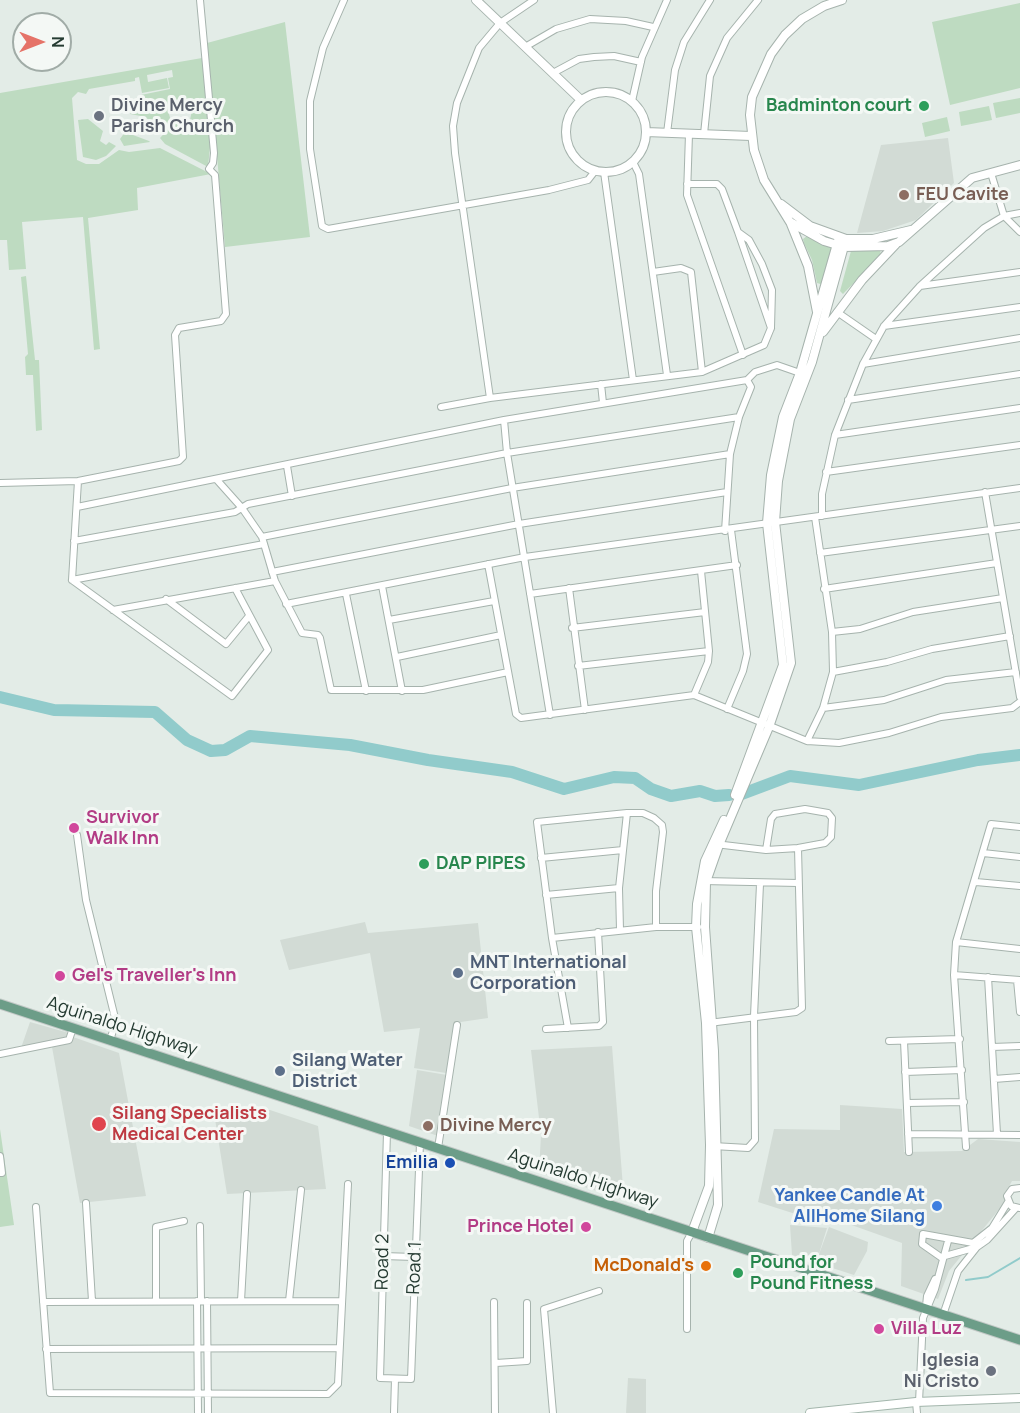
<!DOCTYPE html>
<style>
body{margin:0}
#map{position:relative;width:1020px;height:1413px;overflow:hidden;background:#e3ece7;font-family:Manrope,sans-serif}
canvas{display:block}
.north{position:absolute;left:12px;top:12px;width:60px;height:60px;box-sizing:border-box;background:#f4f8f5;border:2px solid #a1aca7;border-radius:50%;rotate:90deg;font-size:16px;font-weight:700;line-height:24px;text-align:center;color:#253b32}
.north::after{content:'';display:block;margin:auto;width:21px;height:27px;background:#e57368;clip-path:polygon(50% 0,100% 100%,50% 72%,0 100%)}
</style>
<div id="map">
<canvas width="1020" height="1413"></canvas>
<div class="north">N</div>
</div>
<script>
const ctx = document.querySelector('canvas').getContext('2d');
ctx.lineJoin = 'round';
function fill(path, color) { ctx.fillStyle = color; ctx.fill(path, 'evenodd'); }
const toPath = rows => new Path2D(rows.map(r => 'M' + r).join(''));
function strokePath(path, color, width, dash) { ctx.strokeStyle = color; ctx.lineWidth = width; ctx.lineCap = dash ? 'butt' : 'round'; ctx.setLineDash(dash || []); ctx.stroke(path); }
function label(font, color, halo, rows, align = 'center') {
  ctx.font = font + ' Manrope,sans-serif'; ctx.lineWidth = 6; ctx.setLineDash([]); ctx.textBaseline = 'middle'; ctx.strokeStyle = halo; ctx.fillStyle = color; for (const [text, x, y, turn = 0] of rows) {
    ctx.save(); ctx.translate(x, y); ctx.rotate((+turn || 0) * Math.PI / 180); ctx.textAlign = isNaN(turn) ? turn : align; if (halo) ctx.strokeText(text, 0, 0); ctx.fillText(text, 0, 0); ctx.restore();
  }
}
const built = toPath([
 [948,138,954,183,916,220,883,231,857,233,881,145],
 [365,922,368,933,478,923,488,1018,454,1023,446,1073,414,1068,420,1028,384,1032,370,953,289,970,280,940],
 [30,1022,69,1033,67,1037,21,1048],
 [73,1037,119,1053,146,1196,80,1203,52,1047,70,1042],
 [612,1046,624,1200,539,1172,541,1135,531,1050],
 [417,1070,447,1075,438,1136,409,1126],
 [840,1105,902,1109,904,1152,962,1151,978,1139,1020,1142,1020,1181,1012,1181,1004,1196,1005,1202,949,1271,938,1299,901,1286,902,1243,829,1217,808,1218,758,1202,774,1129,840,1130],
 [270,1110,318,1126,326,1189,227,1194,215,1119],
 [790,1225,827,1228,818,1257,829,1227,868,1242,867,1251,854,1275,792,1255],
 [628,1378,646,1379,646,1413,626,1413]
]);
const green = toPath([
 [1020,3,1020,88,950,105,932,22],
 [285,22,310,237,225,247,207,43],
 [202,58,210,147,208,167,165,144,160,138,174,123,181,125,190,120,192,110,186,102,179,100,170,105,168,111,171,121,158,132,146,117,130,114,141,95,170,89,168,78,173,77,172,70,147,75,148,82,167,78,169,88,142,93,139,77,135,78,135,81,89,89,86,94,78,92,72,98,77,160,86,164,99,164,119,150,129,152,160,148,211,174,137,188,138,210,88,218,100,349,94,350,83,217,22,222,26,269,9,270,7,240,0,240,0,93],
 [1020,98,1020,113,996,118,993,103],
 [989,106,992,120,961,126,959,112],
 [947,117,950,131,925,137,922,123],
 [88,119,103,131,100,141,106,145,109,142,116,146,106,156,96,160,83,157,78,120],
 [125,132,149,141,150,142,124,146,120,139],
 [807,236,834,249,824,285,817,283,812,260,804,243,803,239],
 [880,250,881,255,843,294,840,291,851,251],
 [26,276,35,360,39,360,42,430,36,431,33,375,26,375,25,357,28,354,21,277],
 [0,1129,14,1225,0,1227]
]);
const stream = toPath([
 [966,1280,988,1277,1020,1258]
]);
const river = toPath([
 [0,697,54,710,155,712,187,740,211,751,225,750,250,736,350,745,428,760,512,772,564,789,614,777,635,778,651,789,671,796,700,791,715,796,729,795],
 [742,794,790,776,859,785,978,760,1020,755]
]);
const minor = toPath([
 [344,0,323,48,310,101,310,149,322,226,328,229,549,190,588,180,595,171],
 [525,47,556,29,590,19,626,21,653,27],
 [553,73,579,59,594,57,614,56,641,62],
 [632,101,642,57,667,0],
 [667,133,675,70,684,42,710,0],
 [689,134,687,195,743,355],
 [704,134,710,76,727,38,758,0],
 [633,162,639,174,667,375],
 [604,172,633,380],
 [991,173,1004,216,1020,232],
 [687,184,717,184,722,189,738,232],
 [653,272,681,268,691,272,702,372],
 [920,286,1020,272],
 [837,312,876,339],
 [884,326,1020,307],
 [863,364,1020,338],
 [601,384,603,403],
 [490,398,455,153,453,126,457,103,479,48,500,23,534,0],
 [848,400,1020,374],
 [441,407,490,398,702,372,764,345,771,328,772,290,762,264,749,240,738,232,771,328],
 [504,420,507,453,550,715],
 [835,435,1020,408],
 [287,466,292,496],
 [826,472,1020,445],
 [217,480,242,508,262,537,275,581,302,633,318,635,320,638,331,690,423,690,508,672],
 [0,483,78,481,179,461,183,457,175,335,179,328,221,321,226,314,215,175,209,169,213,163,214,153,200,0],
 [985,492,1020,697],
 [77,507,504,420,747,380,755,372,777,365,800,373],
 [822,516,822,494,835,435,863,364,884,326,920,286,984,228,1004,216,1020,213],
 [725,531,730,454,739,417,751,387,747,380],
 [262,537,512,488,730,454],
 [74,541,235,512,248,504,507,453,739,417],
 [820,553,1020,526],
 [488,564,516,714,521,718,694,695,807,741,839,743,889,733,941,717,1012,708,1020,702],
 [272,572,519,524,727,492],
 [72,580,232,696,268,650,235,588],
 [72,580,264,544],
 [72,580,78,481],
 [382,586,402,691],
 [569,588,585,710],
 [824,589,997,563],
 [346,594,366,691],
 [530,594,737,565],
 [166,599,226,644,249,616],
 [286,604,525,557,1020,488],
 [113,610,275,581],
 [389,620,494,601],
 [572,628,705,612],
 [832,632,860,629,913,612,1003,598],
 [397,657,501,635],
 [578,666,709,651],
 [833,672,887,662,932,649,1010,636],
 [694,695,708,662,709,651,701,571],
 [823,708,884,700,946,680,1016,672],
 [727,709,743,671,747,654,731,530],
 [807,741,823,708,833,672,832,632,815,517],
 [77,835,86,900,116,1022,110,1040],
 [766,850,771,819,775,814,805,809,828,813,832,818,831,837,825,843,798,848],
 [983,853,1020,857],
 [541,858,623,850],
 [703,881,798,883],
 [976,882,1020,886],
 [546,895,619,888],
 [620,930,619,888,627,813],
 [552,938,656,927,698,927],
 [956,942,1020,949],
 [954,975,1020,980],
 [988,977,997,1134],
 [1017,980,1020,1012],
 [709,1023,796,1012,802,1008,798,848,766,850,715,844],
 [568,1028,552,938,537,822,627,813,643,813,654,818,662,825,663,832,656,891,656,927],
 [546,1029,599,1026,603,1022,598,932],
 [889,1041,960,1039],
 [904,1041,909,1152],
 [992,1047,1020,1046],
 [0,1054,69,1040,73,1028],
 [905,1072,962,1070],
 [994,1079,1020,1077],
 [907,1103,964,1102],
 [387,1132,380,1378,411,1379,420,1143],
 [908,1134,1020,1135],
 [713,1146,748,1148,755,1140,754,1016,760,884],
 [966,1147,954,975,956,942,991,824,1020,827],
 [438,1148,457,1025],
 [0,1156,2,1173,0,1173],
 [1020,1188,1012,1189,1007,1196,1011,1206,1020,1208],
 [86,1203,92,1301],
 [36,1207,50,1393,328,1394,338,1384,348,1184],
 [200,1226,201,1301],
 [383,1256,415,1257],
 [945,1256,977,1247],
 [942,1258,922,1244,923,1234,973,1243,992,1228,1008,1202],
 [156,1301,156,1227,184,1221],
 [197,1301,198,1413],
 [207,1301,208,1413],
 [241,1301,247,1194],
 [289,1301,301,1190],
 [43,1302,342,1301],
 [494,1302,495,1413],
 [926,1306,927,1296,935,1279],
 [943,1315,958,1271,977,1247,987,1240,1016,1208],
 [687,1329,687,1241,692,1232],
 [46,1349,339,1348],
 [496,1363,527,1361,527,1303],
 [916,1402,917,1413],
 [919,1402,923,1318,935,1289,948,1241],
 [394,1413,395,1379],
 [553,1413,544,1309,599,1291]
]);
const tertiary = toPath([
 [476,0,581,100],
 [842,0,824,6,802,19,785,35,771,54,752,97,750,115,754,150,764,180,790,222,824,241,844,247,888,246,899,242,972,178,1020,165],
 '566 132a40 40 0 1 1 80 0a40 40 0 1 1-80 0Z',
 [646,132,751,136],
 [781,204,810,226,846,239,873,239,911,230],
 [791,224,808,266,817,312],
 [823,332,862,280,896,244],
 [735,795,783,665,767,523,771,475,783,417,800,373,839,237],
 [692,1232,709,1186,710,1145,706,1023,696,927,697,904,705,861,724,820],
 [708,1238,718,1205,714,1051,705,927,706,882,719,845,769,727,791,663,775,522,778,481,790,419,812,362,846,239]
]);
const secondary = toPath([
 [810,1413,916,1402,1020,1398]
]);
const primary = toPath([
 [0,1004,1020,1340]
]);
const markers = [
 [924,106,6,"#2e9e5b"],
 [99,116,6,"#6b7280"],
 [904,195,6,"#8d6e63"],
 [74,828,6,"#d1479c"],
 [424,864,6,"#2e9e5b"],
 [458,973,6,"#5c6f8a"],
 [60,976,6,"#d1479c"],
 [280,1071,6,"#5c6f8a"],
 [99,1124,8,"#e0444e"],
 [428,1126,6,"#8d6e63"],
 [450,1163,6,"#1a4fb4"],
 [937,1206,6,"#3f7fe0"],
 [586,1227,6,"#d1479c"],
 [706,1266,6,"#e8710a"],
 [738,1273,6,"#2e9e5b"],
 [879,1329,6,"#d1479c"],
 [991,1371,6,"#6b7280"]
];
const worshipNames = [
 ["Divine Mercy",111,106],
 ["Parish Church",111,127],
 ["Iglesia",979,1361,"right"],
 ["Ni Cristo",979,1382,"right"]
];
const leisureNames = [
 ["Badminton court",912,106,"right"],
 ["DAP PIPES",436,864],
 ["Pound for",750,1263],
 ["Pound Fitness",750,1284]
];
const educationNames = [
 ["FEU Cavite",916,195],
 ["Divine Mercy",440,1126]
];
const hotelNames = [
 ["Survivor",86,818],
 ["Walk Inn",86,839],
 ["Gel's Traveller's Inn",72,976],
 ["Prince Hotel",574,1227,"right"],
 ["Villa Luz",891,1329]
];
const serviceNames = [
 ["MNT International",470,963],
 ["Corporation",470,984],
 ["Silang Water",292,1061],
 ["District",292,1082]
];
const streetNames = [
 ["Aguinaldo Highway",122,1027,18],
 ["Aguinaldo Highway",583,1179,18],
 ["Road 2",383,1262,-89],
 ["Road 1",415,1268,-88]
];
const healthNames = [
 ["Silang Specialists",112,1114],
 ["Medical Center",112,1135]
];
const transitNames = [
 ["Emilia",438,1163]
];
const shopNames = [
 ["Yankee Candle At",925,1196],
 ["AllHome Silang",925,1217]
];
const foodNames = [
 ["McDonald's",694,1266]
];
fill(built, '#d2dbd5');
fill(green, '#bedbc1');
strokePath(stream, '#91cbcb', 2);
strokePath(river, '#91cbcb', 12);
strokePath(minor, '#a6b3ad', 8);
strokePath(tertiary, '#a6b3ad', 10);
strokePath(secondary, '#a3b6ac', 10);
strokePath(primary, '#c2c8c6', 11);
strokePath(minor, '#fff', 6);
strokePath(tertiary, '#fff', 8);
strokePath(secondary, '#fff', 8);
strokePath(primary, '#6c9d88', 9);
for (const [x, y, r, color] of markers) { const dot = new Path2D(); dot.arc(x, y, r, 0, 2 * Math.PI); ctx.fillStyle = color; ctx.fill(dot); strokePath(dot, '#f4f8f5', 2); }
label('bold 18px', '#5b616d', '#f4f8f5', worshipNames, 'left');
label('bold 18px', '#27864d', '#f4f8f5', leisureNames, 'left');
label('bold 18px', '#785e54', '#f4f8f5', educationNames, 'left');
label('bold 18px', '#b23c85', '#f4f8f5', hotelNames, 'left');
label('bold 18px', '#4e5e75', '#f4f8f5', serviceNames, 'left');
label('18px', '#253b32', '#f4f8f5', streetNames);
label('bold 18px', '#be3a42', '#f4f8f5', healthNames, 'left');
label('bold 18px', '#164399', '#f4f8f5', transitNames, 'right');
label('bold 18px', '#366cbe', '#f4f8f5', shopNames, 'right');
label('bold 18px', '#c56008', '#f4f8f5', foodNames, 'right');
</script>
